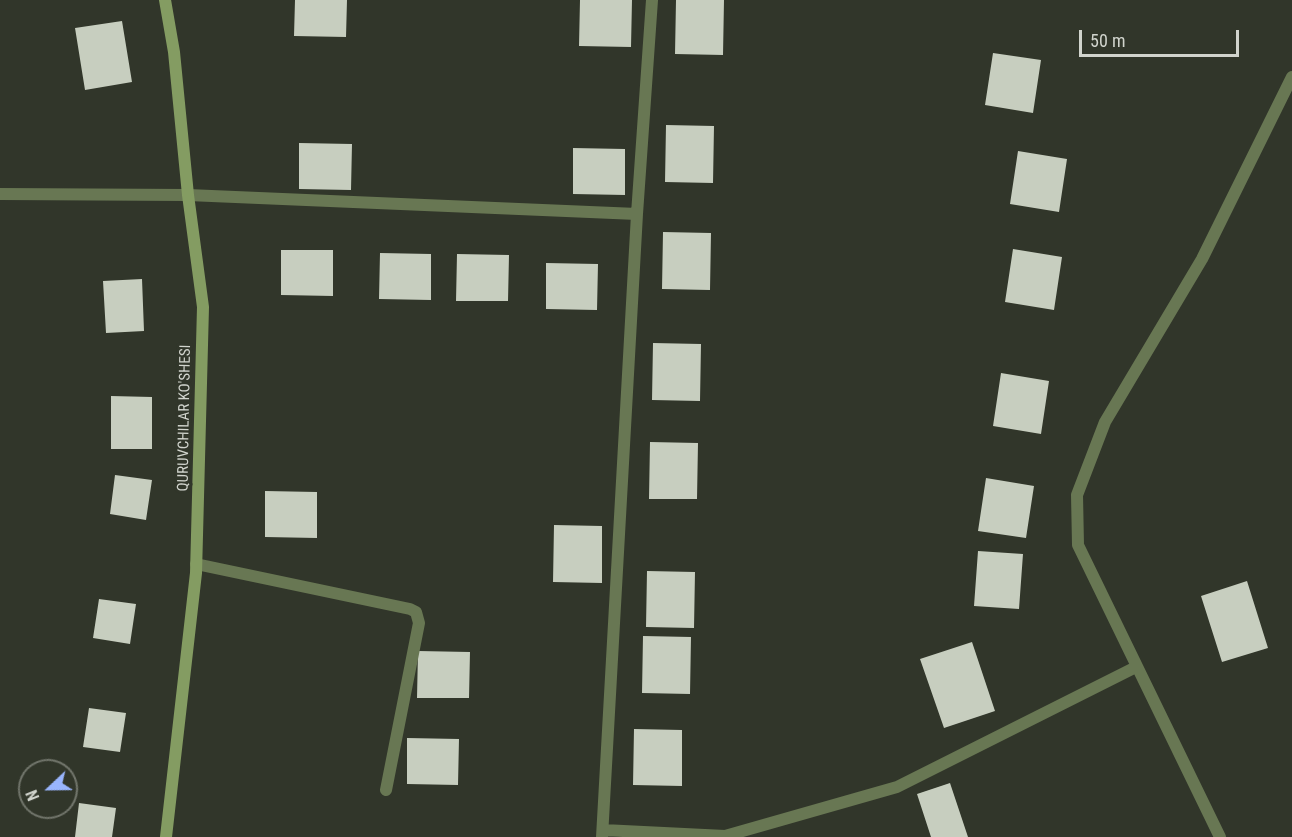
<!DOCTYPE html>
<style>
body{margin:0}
#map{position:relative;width:1292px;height:837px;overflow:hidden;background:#31362a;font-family:"Roboto Condensed",sans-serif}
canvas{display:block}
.north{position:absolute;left:18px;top:759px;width:60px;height:60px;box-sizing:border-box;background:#31362a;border:2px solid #71756b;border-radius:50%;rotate:248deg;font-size:16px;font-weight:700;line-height:24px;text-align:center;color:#d1d4cd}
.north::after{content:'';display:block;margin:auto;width:21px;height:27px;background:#99b5fd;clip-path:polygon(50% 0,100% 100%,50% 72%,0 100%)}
.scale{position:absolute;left:1079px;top:30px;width:160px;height:27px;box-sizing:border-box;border:3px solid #d1d4cd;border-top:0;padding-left:8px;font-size:18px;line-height:21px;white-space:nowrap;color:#d1d4cd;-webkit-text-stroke:4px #31362a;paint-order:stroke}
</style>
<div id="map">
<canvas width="1292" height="837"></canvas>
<div class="north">N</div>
<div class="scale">50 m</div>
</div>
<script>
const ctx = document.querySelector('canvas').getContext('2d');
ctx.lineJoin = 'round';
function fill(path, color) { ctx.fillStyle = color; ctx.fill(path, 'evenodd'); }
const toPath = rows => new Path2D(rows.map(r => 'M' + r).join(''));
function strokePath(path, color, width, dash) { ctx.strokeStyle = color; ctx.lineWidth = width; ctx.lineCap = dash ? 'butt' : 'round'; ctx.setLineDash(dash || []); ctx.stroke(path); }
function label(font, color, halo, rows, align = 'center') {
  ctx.font = font + ' "Roboto Condensed",sans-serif'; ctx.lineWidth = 6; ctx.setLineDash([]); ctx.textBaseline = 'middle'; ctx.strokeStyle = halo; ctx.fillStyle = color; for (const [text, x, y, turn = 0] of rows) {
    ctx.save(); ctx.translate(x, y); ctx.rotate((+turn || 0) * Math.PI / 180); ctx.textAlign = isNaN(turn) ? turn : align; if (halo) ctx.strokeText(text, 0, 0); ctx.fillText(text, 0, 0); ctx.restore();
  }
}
const building = toPath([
 [295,0,347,0,346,37,294,36],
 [580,0,632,0,631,47,579,46],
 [676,0,724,0,723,55,675,54],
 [122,21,132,82,85,90,75,28],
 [993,53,1041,60,1033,113,985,105],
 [666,125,714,126,713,183,665,182],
 [299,143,352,144,351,190,299,189],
 [573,148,625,149,625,195,573,194],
 [1018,151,1067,159,1059,212,1010,204],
 [663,232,711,233,710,290,662,289],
 [1013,249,1062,257,1054,310,1005,302],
 [281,250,333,250,333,296,281,295],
 [380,253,431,254,431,300,379,299],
 [457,254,509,255,508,301,456,301],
 [546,263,598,264,597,310,546,309],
 [142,279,144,331,106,333,103,281],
 [653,343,701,344,700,401,652,400],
 [1001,373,1049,381,1041,434,993,426],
 [111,396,152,397,152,449,111,449],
 [650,442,698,443,697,499,649,499],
 [115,475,152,480,146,520,110,514],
 [986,478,1034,486,1026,538,978,531],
 [265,491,317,492,317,538,265,537],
 [554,525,602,526,602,583,553,582],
 [978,551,1023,554,1019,609,974,606],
 [647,571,695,572,694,628,646,627],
 [1247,581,1268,648,1222,662,1201,596],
 [99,599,136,604,130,644,93,638],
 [643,636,691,637,690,694,642,693],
 [972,642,995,711,944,728,920,659],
 [418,651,470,652,469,698,417,698],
 [89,708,126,713,120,752,83,747],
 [634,729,682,730,682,786,633,785],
 [407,738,459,739,458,785,407,784],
 [950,783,968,837,931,837,917,794],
 [79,803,116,808,112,837,75,837]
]);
const minor = toPath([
 [0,194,188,195,637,214],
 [196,564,410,609,416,612,419,623,386,790],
 [603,830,725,836,897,787,1136,667],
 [602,837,637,214,652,0],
 [1220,837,1078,545,1077,495,1105,422,1202,259,1292,77]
]);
const secondary = toPath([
 [165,0,174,52,188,195,203,307,196,573,166,837]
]);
const streetNames = [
 ["QURUVCHILAR KO'SHESI",185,418,-89]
];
fill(building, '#c7cebf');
strokePath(minor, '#687753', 12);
strokePath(secondary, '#849c62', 12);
label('15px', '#d1d4cd', '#31362a', streetNames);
</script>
